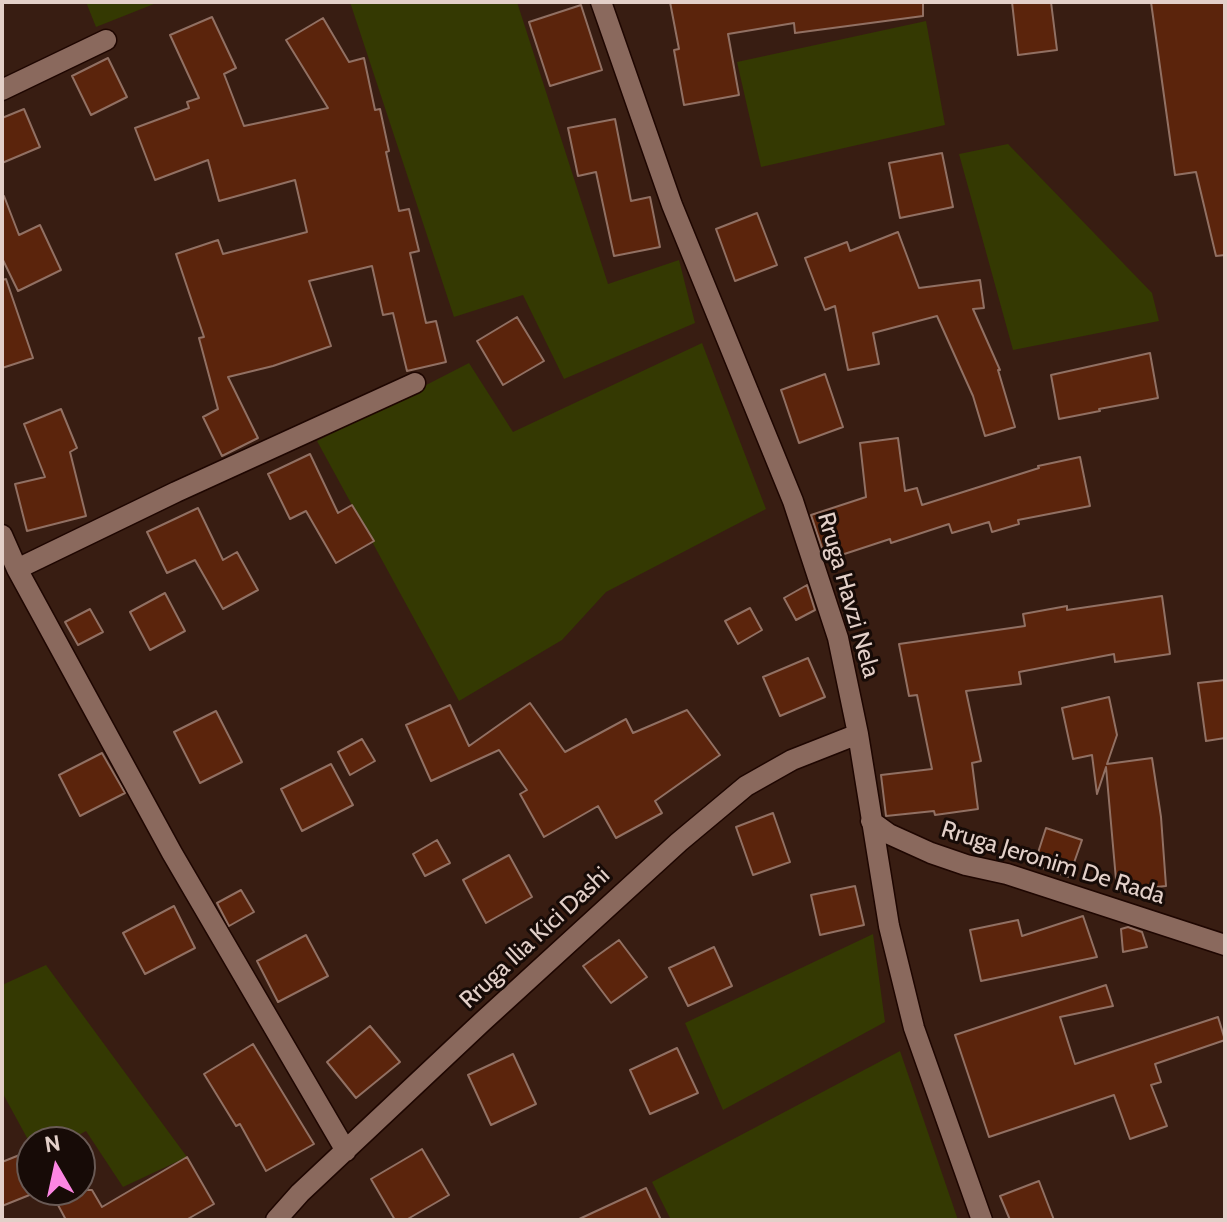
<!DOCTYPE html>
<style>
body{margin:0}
#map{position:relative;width:1227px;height:1222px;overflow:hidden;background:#381d12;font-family:Cabin,sans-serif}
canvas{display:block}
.frame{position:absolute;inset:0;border:4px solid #e3d0c9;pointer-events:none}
.north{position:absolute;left:16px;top:1126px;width:80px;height:80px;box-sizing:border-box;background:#170b07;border:2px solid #695a55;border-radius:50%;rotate:351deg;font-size:22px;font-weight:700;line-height:32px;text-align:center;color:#e3d0c9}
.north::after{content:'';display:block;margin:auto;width:28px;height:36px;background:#fc86e3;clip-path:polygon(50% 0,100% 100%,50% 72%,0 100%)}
</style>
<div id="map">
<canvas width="1227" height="1222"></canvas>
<div class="frame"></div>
<div class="north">N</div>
</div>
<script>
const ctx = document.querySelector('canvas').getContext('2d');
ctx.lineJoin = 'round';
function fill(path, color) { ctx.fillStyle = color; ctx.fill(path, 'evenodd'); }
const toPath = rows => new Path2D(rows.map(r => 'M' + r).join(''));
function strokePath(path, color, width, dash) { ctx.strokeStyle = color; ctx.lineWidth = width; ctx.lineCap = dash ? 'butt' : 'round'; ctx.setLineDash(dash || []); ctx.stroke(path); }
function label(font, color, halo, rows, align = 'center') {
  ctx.font = font + ' Cabin,sans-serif'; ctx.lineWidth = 6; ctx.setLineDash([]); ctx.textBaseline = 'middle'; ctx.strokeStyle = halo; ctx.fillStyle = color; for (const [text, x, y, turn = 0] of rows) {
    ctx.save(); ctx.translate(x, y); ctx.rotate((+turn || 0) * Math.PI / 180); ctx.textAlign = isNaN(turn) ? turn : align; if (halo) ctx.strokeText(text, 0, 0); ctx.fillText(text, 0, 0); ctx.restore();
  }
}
const green = toPath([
 [86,2,159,2,96,27],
 [350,2,517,2,608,284,679,260,695,323,564,379,523,295,454,317],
 [926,21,945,125,761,167,737,62],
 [1008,144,1152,293,1159,321,1013,350,959,154],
 [702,343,766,509,606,592,562,640,459,701,317,441,469,363,513,432],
 [873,934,885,1022,723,1110,685,1023],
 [46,965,187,1157,123,1187,86,1131,66,1142,32,1142,32,1147,2,1092,2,985],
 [900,1051,958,1220,671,1220,652,1182]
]);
const building = toPath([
 [670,2,923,2,923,16,795,33,794,23,728,34,739,95,684,105,674,50,679,49,670,2],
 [1012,2,1051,2,1057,50,1018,55,1012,2],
 [1151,2,1225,2,1225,255,1216,256,1196,172,1175,175,1151,2],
 [581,5,602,70,550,86,529,22,581,5],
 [212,17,236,68,224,74,244,126,328,108,286,40,323,18,349,62,364,58,375,110,380,109,389,151,386,152,399,211,409,209,419,251,410,253,426,323,436,321,446,362,407,371,393,313,383,315,372,266,309,281,331,346,273,366,228,377,258,438,222,456,203,417,218,409,199,338,204,337,176,254,218,240,223,254,307,232,295,180,219,201,208,160,155,180,135,128,189,108,187,102,199,98,170,35,212,17],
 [108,58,127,97,91,115,72,76,108,58],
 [24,109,40,147,2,163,2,118,24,109],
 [615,119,631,201,650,197,660,247,614,256,596,172,578,176,568,128,615,119],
 [942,153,953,207,900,218,889,163,942,153],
 [4,196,19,235,40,225,61,270,18,291,2,258,2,197,4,196],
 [757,213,777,265,735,281,716,229,757,213],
 [898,232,919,288,980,280,984,308,973,309,1000,370,998,370,1015,427,985,436,973,396,937,316,873,333,879,364,848,370,835,306,825,310,805,258,847,242,850,251,898,232],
 [6,279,33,358,2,368,2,280,6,279],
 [517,317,544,361,503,385,477,341,517,317],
 [1150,353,1158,398,1099,409,1100,411,1059,419,1051,375,1150,353],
 [825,374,843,427,799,443,781,390,825,374],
 [61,409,77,448,70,452,86,516,27,531,15,484,45,477,24,424,61,409],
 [898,438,905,491,917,488,922,505,1039,468,1038,466,1080,457,1090,506,1018,520,1019,524,992,532,989,522,952,533,949,524,891,543,890,539,826,560,811,515,866,497,860,443,898,438],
 [310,454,338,513,352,505,374,541,336,563,306,511,290,519,268,474,310,454],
 [198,508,223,560,237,552,258,590,223,609,195,560,167,573,147,532,198,508],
 [807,585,815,610,796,620,784,598,807,585],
 [165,593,185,631,150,650,130,612,165,593],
 [1162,596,1170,654,1115,662,1114,654,1019,672,1021,684,966,691,981,761,972,763,978,809,935,815,934,811,886,816,881,775,932,769,917,695,909,696,899,644,1025,626,1023,614,1067,606,1067,610,1162,596],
 [750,608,762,630,738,644,725,621,750,608],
 [90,609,103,632,78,645,65,622,90,609],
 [808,658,825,697,780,716,763,677,808,658],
 [1225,680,1225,738,1206,741,1198,683,1225,680],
 [1109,697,1117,735,1107,764,1152,758,1161,817,1166,886,1117,891,1106,767,1097,794,1092,755,1073,759,1062,708,1109,697],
 [530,703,565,752,626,719,633,733,687,710,720,755,655,801,662,813,616,838,598,806,544,837,520,794,527,790,499,750,431,781,406,725,450,705,469,746,530,703],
 [216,711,242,762,200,783,174,732,216,711],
 [362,739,375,761,350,775,338,752,362,739],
 [102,753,125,793,80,816,59,775,102,753],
 [331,764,353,805,302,831,281,789,331,764],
 [773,813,790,862,753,875,736,827,773,813],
 [1046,828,1082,840,1069,877,1034,865,1046,828],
 [437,840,450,863,425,876,413,854,437,840],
 [509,855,532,897,486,923,463,880,509,855],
 [855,886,864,925,820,935,811,895,855,886],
 [241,890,254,912,229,926,217,903,241,890],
 [174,906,195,948,145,974,123,933,174,906],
 [1083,916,1097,957,981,981,970,930,1018,920,1022,936,1083,916],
 [1128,927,1142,932,1147,947,1123,952,1121,929,1128,927],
 [306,935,328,976,278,1002,257,961,306,935],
 [619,940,647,977,611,1003,583,966,619,940],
 [714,947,732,986,688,1006,669,968,714,947],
 [1106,985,1113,1006,1060,1017,1075,1064,1218,1017,1225,1040,1155,1064,1161,1082,1151,1085,1167,1126,1130,1139,1114,1095,989,1137,955,1035,1106,985],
 [370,1026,400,1062,356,1098,327,1062,370,1026],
 [253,1044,314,1144,266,1171,240,1124,236,1126,204,1074,253,1044],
 [677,1048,698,1093,650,1114,630,1070,677,1048],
 [513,1054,536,1104,491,1125,468,1075,513,1054],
 [422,1149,449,1195,406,1220,395,1220,371,1179,422,1149],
 [32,1150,32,1194,2,1206,2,1162,32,1150],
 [187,1157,214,1204,186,1220,66,1220,50,1190,92,1190,102,1207,187,1157],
 [1039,1181,1054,1220,1010,1220,1000,1196,1039,1181],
 [646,1188,661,1220,577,1220,646,1188]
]);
const street = toPath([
 [601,2,672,205,793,501,838,638,858,734,889,926,914,1028,982,1220],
 [2,90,106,40],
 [2,535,17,569,172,853,346,1151],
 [17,569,176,492,415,383],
 [871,821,889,834,931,853,966,865,1007,874,1225,945],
 [276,1220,300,1193,482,1022,679,842,746,786,792,760,858,734]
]);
const streetNames = [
 ["Rruga Havzi Nela",848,595,74],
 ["Rruga Jeronim De Rada",1053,863,17],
 ["Rruga Ilia Kici Dashi",535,938,-43]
];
fill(green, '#343902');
fill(building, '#5b240c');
strokePath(building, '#917063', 2);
strokePath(street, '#1e0601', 23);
strokePath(street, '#8a695d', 20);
label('24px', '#e3d0c9', '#170b07', streetNames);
</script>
